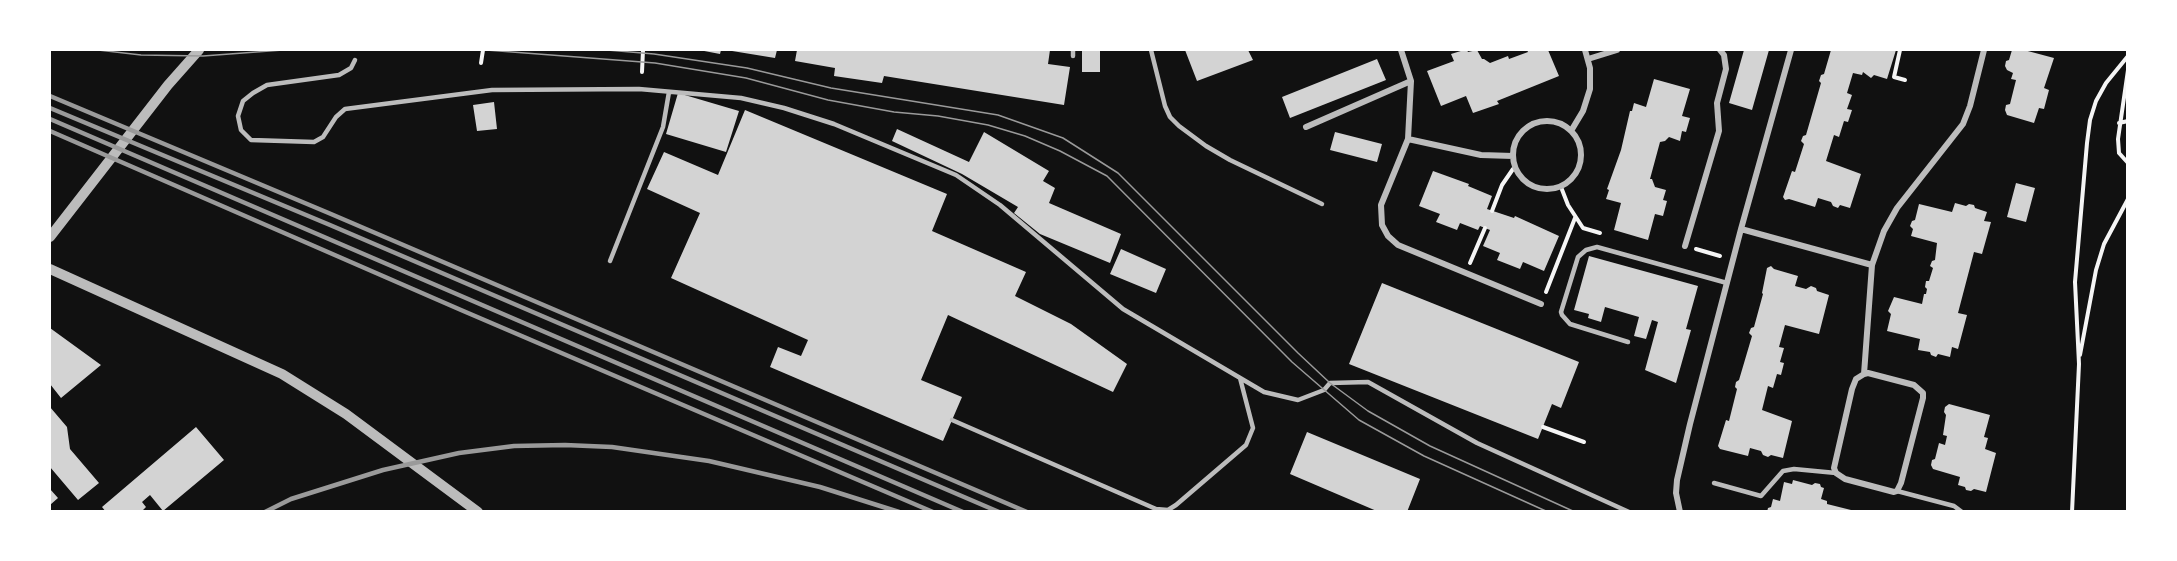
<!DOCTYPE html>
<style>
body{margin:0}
#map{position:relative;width:2177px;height:561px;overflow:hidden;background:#111;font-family:"Asap Condensed",sans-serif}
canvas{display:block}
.frame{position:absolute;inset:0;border:51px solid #fff;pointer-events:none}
</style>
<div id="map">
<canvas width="2177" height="561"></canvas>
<div class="frame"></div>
</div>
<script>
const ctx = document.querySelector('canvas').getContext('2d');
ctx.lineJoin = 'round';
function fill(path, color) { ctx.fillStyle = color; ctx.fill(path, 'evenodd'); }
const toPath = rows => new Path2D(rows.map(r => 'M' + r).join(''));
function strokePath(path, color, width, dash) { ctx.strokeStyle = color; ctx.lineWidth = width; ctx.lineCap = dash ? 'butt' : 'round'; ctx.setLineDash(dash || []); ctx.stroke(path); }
const building = toPath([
 [699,50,721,50,720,54],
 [726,50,777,50,775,58],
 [797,50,1050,50,1048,64,1070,67,1064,105,884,76,882,83,834,76,835,68,795,61],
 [1082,50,1100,50,1100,72,1082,72],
 [1185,50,1248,50,1253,60,1197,81],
 [1464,50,1467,50,1468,52,1477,50,1482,59,1484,59,1490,63,1508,56,1509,59,1528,52,1527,50,1548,50,1559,76,1497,101,1499,104,1473,113,1466,96,1441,106,1427,71,1454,61,1451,54],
 [1744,50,1769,50,1752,110,1729,103],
 [1831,50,1896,50,1887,79,1874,75,1871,78,1863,72,1862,75,1853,73,1847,93,1852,95,1847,109,1852,110,1848,122,1844,121,1839,137,1834,135,1826,161,1861,174,1850,208,1840,205,1838,208,1833,206,1831,202,1818,198,1815,207,1789,199,1785,200,1783,197,1792,171,1795,172,1804,144,1801,141,1803,136,1806,135,1821,83,1819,81,1821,75,1824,74],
 [2012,50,2024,50,2054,58,2044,88,2049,90,2044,109,2039,108,2034,123,2007,115,2005,110,2006,105,2010,104,2016,80,2011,79,2013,73,2007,70,2005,66,2006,61,2009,60],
 [1377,59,1386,80,1290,118,1282,97],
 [1654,79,1690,89,1682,116,1690,118,1686,132,1682,131,1680,141,1669,137,1665,141,1660,142,1650,179,1652,179,1655,187,1666,190,1663,200,1667,201,1663,216,1655,214,1648,240,1614,230,1621,203,1606,199,1609,190,1607,189,1621,150,1630,111,1632,111,1634,103,1646,107],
 [678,93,739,111,726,152,666,134],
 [494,102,497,129,477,131,473,105],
 [745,110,947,194,932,231,1026,272,1015,296,1071,324,1127,364,1113,392,948,315,921,380,962,397,943,441,770,367,778,347,801,356,808,340,671,278,700,213,647,189,664,152,718,175],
 [897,129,969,162,984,132,1049,171,1043,181,1055,188,1049,203,1121,234,1110,263,1040,234,1014,213,1018,207,962,174,892,141],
 [1335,132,1382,144,1377,162,1330,150],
 [1433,171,1469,184,1468,186,1492,196,1487,209,1514,218,1515,216,1559,236,1544,271,1523,262,1520,269,1497,260,1500,253,1483,246,1490,230,1480,226,1478,230,1460,223,1457,230,1436,222,1440,214,1419,206],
 [2016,183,2035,188,2026,222,2007,217],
 [1955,203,1966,206,1969,204,1974,205,1975,208,1987,212,1984,221,1991,222,1982,254,1974,252,1958,313,1967,315,1958,349,1952,347,1950,357,1938,354,1936,357,1931,355,1930,352,1918,350,1920,339,1887,331,1891,314,1888,311,1894,297,1922,304,1924,294,1926,294,1927,289,1925,287,1926,281,1929,281,1933,268,1930,266,1932,261,1935,260,1937,243,1911,236,1913,229,1910,226,1912,221,1915,220,1919,204,1952,212],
 [1121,249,1166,269,1156,293,1110,274],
 [1589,256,1698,286,1686,329,1691,330,1676,383,1645,370,1658,322,1652,320,1646,339,1634,336,1639,317,1605,307,1601,322,1588,318,1589,314,1574,310],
 [1771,266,1774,269,1798,276,1795,286,1806,289,1811,286,1816,288,1817,291,1829,295,1819,334,1785,325,1779,347,1784,348,1780,362,1784,363,1781,375,1777,374,1773,388,1768,386,1762,410,1792,421,1783,458,1771,455,1768,457,1763,455,1761,451,1750,448,1748,456,1720,449,1718,446,1726,420,1729,421,1737,389,1735,387,1736,382,1739,380,1752,336,1749,333,1751,328,1754,327,1763,294,1762,293,1767,268],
 [1382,283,1579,362,1561,408,1552,404,1538,439,1349,364],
 [50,328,101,365,61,398,50,384],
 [1949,404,1990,415,1984,437,1988,438,1985,449,1996,453,1986,492,1974,489,1971,491,1966,490,1965,487,1958,485,1960,477,1933,469,1931,465,1932,460,1935,459,1939,443,1945,445,1947,436,1943,435,1946,415,1944,412,1945,407],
 [50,407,67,427,70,449,99,483,78,500,50,467],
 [196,427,224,460,163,511,150,495,142,502,146,507,141,512,106,512,102,507],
 [1307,432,1420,479,1407,512,1379,512,1290,474],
 [1793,480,1812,485,1815,483,1820,484,1821,487,1824,488,1821,499,1827,501,1827,504,1859,512,1767,512,1768,508,1771,507,1773,499,1780,501,1784,482,1792,484],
 [50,489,58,498,50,505]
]);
const path = toPath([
 [1900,50,1894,77,1905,80],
 [481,63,483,50],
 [2128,70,2118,139,2119,153,2128,163],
 [642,72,643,50],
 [2119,123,2128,121],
 [1561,187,1568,205,1583,228,1600,233],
 [1492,211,1502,185,1513,169],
 [1696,249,1720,256],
 [1470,263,1485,228],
 [1546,292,1575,218],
 [2080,355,2096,270,2104,244,2128,199],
 [1543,427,1584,442],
 [2072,512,2079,364,2075,282,2087,143,2090,120,2096,101,2106,83,2128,56]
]);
const service = toPath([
 [1073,50,1073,56],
 [1151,50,1165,106,1170,117,1179,126,1206,146,1230,160,1322,204],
 [355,60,351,68,339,75,267,85,253,93,243,101,238,116,241,130,251,140,314,142,323,137,336,117,345,109,492,90,639,89,741,98,784,108,834,124,956,175,1000,205,1123,309,1264,392,1298,400,1324,390,1330,383,1368,382,1477,443,1629,512],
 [610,261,663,127,669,92],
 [1628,342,1570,324,1562,315,1561,312,1578,257,1586,250,1597,247,1727,283],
 [952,420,1156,509,1168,510,1176,505,1246,445,1253,428,1240,378],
 [1714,483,1761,496,1783,471,1794,469,1836,473],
 [1897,491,1954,506,1962,512]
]);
const minor = toPath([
 [1401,50,1411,81,1408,139,1381,205,1382,225,1388,236,1398,245,1541,304],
 [1588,59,1617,50],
 '1513 155a34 34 0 1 1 68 0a34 34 0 1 1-68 0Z',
 [1306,127,1411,81],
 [1571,131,1583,111,1590,89,1590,68,1585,50],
 [1408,139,1481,155,1513,156],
 [1741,229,1872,265,1864,374,1856,379,1852,389,1834,468,1836,473,1845,479,1894,492,1897,491,1901,483,1923,398,1923,393,1914,385,1868,373,1864,374],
 [1685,246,1719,131,1717,103,1726,69,1724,55,1720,50],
 [1872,265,1884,231,1897,208,1963,124,1970,106,1984,50],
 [1680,512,1676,493,1677,480,1690,424,1741,229,1791,50]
]);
const tertiary = toPath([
 [50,237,168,85,199,50],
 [50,269,282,374,346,414,478,512]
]);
const tram = toPath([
 [98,50,141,55,203,56,283,50],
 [486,50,655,63,746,78,828,100,894,112,938,116,988,125,1025,136,1060,151,1107,176,1292,362,1359,420,1424,456,1548,512],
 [607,50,654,54,747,68,831,88,998,115,1063,138,1118,173,1298,353,1330,383,1368,411,1430,446,1575,512]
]);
const rail = toPath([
 [50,96,331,214,1027,512],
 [50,108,330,225,999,512],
 [50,119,963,512],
 [50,131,461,310,933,512],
 [265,512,291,499,383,470,459,453,514,446,565,445,612,447,709,461,820,487,899,512]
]);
fill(building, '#d3d3d3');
strokePath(path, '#f5f5f5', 4);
strokePath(service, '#bcbcbc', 4.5);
strokePath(minor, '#bcbcbc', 6);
strokePath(tertiary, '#bcbcbc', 10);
strokePath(tram, '#9a9a9a', 1.5);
strokePath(rail, '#9a9a9a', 4.5);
</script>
